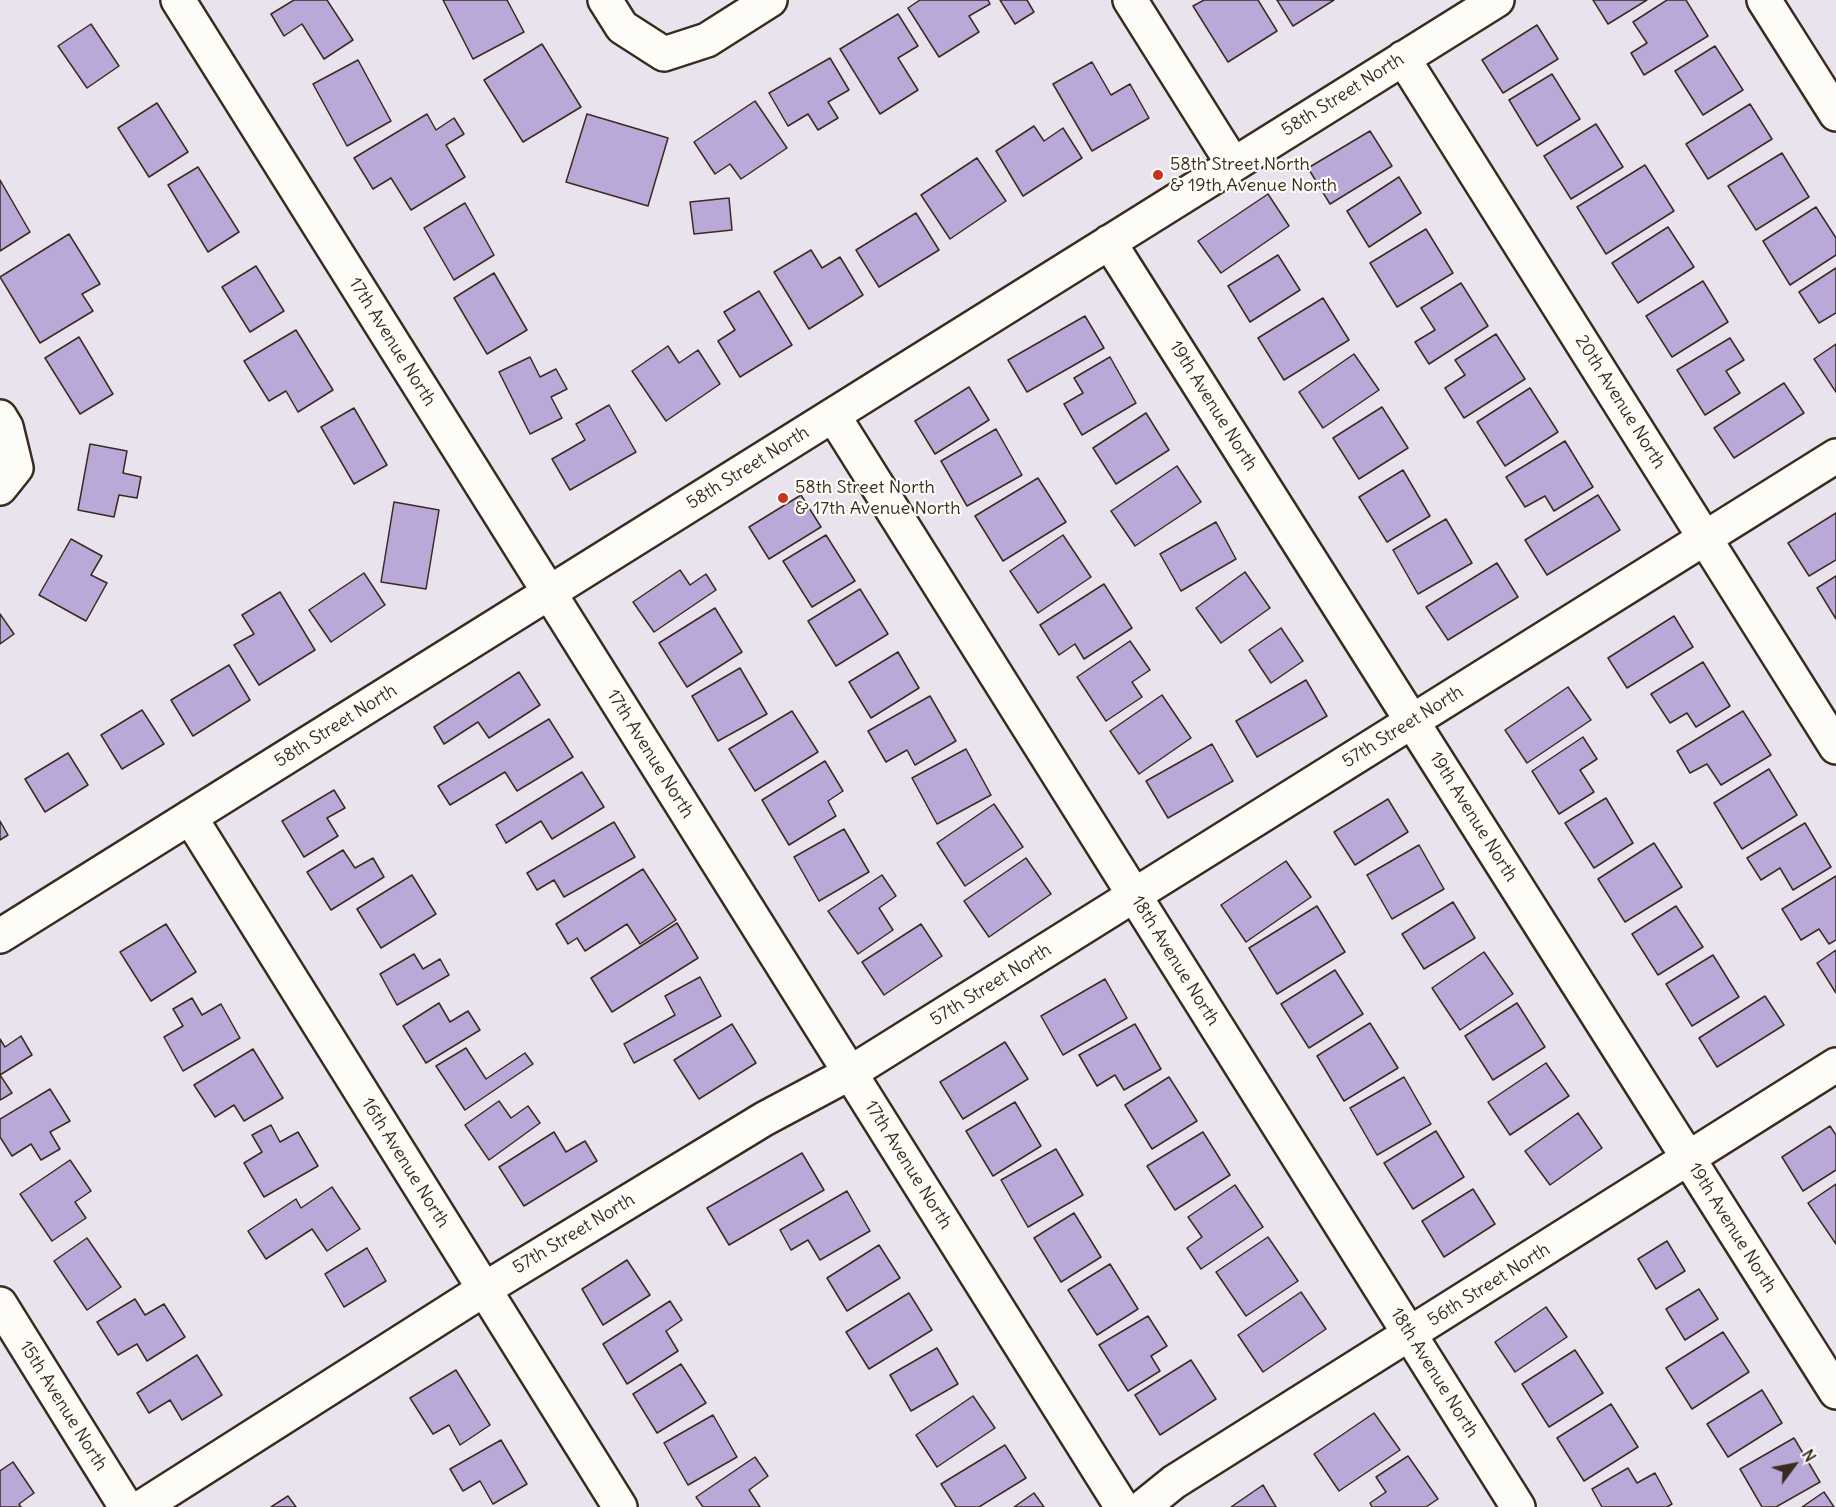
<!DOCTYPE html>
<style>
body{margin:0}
#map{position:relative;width:1836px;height:1507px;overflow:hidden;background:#e9e3ee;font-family:Delius,sans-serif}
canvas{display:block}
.north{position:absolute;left:1764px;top:1435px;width:60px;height:60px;-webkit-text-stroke:4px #fdfcf7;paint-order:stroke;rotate:58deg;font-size:16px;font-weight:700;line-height:24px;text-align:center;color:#3b2a1e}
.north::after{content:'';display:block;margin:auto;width:21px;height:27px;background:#3b2a1e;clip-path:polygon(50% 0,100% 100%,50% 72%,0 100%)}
</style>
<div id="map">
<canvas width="1836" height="1507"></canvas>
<div class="north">N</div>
</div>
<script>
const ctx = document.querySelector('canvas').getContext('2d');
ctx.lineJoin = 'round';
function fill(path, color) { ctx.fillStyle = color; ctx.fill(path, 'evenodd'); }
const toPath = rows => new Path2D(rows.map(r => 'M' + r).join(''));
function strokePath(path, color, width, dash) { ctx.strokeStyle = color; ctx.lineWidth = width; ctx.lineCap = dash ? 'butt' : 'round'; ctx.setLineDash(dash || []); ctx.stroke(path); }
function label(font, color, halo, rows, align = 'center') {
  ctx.font = font + ' Delius,sans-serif'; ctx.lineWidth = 4.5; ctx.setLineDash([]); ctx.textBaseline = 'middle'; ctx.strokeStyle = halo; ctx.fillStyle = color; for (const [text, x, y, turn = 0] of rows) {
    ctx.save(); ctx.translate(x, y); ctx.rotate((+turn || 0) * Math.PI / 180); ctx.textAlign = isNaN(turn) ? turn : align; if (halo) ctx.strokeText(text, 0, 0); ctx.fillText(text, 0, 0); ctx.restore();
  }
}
const building = toPath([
 [294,0,327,0,353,40,324,59,302,24,284,36,271,14,294,0],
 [443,0,507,0,524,32,473,59,443,0],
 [920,0,988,0,990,4,969,16,979,32,939,57,908,8,920,0],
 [1000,0,1027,0,1034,12,1015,24,1000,0],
 [1204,0,1258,0,1277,31,1228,62,1193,6,1204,0],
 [1277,0,1334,0,1293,26,1277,0],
 [1593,0,1647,0,1608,24,1593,0],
 [1667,0,1686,0,1708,36,1644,75,1631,53,1647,43,1633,22,1667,0],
 [898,14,918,46,898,58,918,90,880,114,840,49,898,14],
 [91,24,119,66,87,88,58,46,91,24],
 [1537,25,1558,59,1503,93,1482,60,1537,25],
 [542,44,581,107,523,142,484,80,542,44],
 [1715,46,1743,90,1703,115,1675,71,1715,46],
 [830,58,849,90,828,102,838,118,818,130,808,114,788,126,769,93,830,58],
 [358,60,391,121,347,146,313,84,358,60],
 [1092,62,1111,95,1130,84,1149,118,1092,151,1053,84,1092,62],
 [1552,74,1580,119,1537,146,1509,100,1552,74],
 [755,101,787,148,741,179,730,164,715,174,694,142,755,101],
 [157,103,188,152,149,177,118,128,157,103],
 [1750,104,1772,139,1708,179,1686,144,1750,104],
 [427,114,436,130,454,118,464,134,446,145,465,177,411,210,391,178,373,189,354,158,427,114],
 [587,114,668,138,648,206,566,182,587,114],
 [1596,124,1623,167,1571,199,1544,156,1596,124],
 [1034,126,1044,141,1063,128,1082,158,1023,196,996,151,1034,126],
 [1370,131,1392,166,1330,204,1308,168,1370,131],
 [1782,153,1809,197,1756,230,1728,186,1782,153],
 [977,158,1006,201,950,239,921,195,977,158],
 [1645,165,1674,211,1606,254,1577,207,1645,165],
 [198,167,239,232,208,252,168,185,198,167],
 [1399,177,1421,213,1369,247,1347,211,1399,177],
 [0,180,30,232,0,251,0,180],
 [1268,194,1289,226,1221,273,1198,241,1268,194],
 [729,198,732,230,694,234,690,202,729,198],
 [465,203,494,255,454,280,424,228,465,203],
 [1816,207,1836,238,1836,255,1790,285,1763,241,1816,207],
 [916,213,939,250,879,287,856,250,916,213],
 [1668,227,1694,267,1638,303,1612,263,1668,227],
 [1426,229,1453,273,1397,307,1370,263,1426,229],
 [69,234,100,284,82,294,93,311,40,343,0,277,69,234],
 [811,250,822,268,840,257,863,295,809,329,774,272,811,250],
 [1278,255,1300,290,1250,322,1228,286,1278,255],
 [256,266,284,311,250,332,222,287,256,266],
 [1836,268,1836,313,1819,323,1799,292,1836,268],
 [494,273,527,330,487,354,454,298,494,273],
 [1703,281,1728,322,1672,357,1646,316,1703,281],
 [1461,283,1488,326,1429,364,1415,342,1435,330,1421,308,1461,283],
 [759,291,792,345,740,377,718,341,735,330,724,312,759,291],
 [1323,298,1349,340,1284,380,1258,338,1323,298],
 [1085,316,1104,348,1027,392,1008,360,1085,316],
 [296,330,333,390,298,412,286,391,269,401,244,361,296,330],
 [1496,334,1525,379,1464,418,1445,388,1465,375,1455,360,1496,334],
 [79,337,113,394,80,414,45,358,79,337],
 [1730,338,1744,360,1726,371,1740,393,1705,415,1677,370,1730,338],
 [1836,344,1836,392,1814,359,1836,344],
 [668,346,679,363,698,350,720,384,666,421,632,371,668,346],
 [1354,354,1379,390,1323,428,1299,392,1354,354],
 [530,357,540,377,556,369,567,389,551,397,562,418,530,434,499,372,530,357],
 [1110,357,1136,403,1082,435,1064,404,1083,393,1074,378,1110,357],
 [1784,383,1804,413,1734,458,1714,428,1784,383],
 [969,387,989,420,935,454,915,421,969,387],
 [1530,388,1558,432,1505,466,1477,422,1530,388],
 [609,405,636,452,570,490,552,459,585,440,576,424,609,405],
 [1382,407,1408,448,1359,479,1333,438,1382,407],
 [354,408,387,465,354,484,321,427,354,408],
 [1146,413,1169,450,1116,484,1093,448,1146,413],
 [996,429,1022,475,967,506,941,461,996,429],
 [1565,441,1593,487,1554,511,1545,496,1525,507,1506,477,1565,441],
 [90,444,127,451,123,473,141,477,137,498,119,495,114,517,78,510,90,444],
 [1177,466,1201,502,1135,546,1111,511,1177,466],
 [1403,470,1430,516,1387,542,1359,497,1403,470],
 [1038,478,1066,522,1003,561,975,516,1038,478],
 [801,495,821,527,769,559,749,527,801,495],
 [1598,495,1620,530,1547,575,1525,540,1598,495],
 [394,502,439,510,426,589,381,582,394,502],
 [1836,513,1836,560,1809,576,1788,543,1836,513],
 [1446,519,1472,563,1418,594,1393,550,1446,519],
 [1216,522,1236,559,1181,591,1160,554,1216,522],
 [826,535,855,581,812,607,783,561,826,535],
 [1063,535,1091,577,1038,613,1010,571,1063,535],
 [71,539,102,556,91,575,107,583,86,621,39,595,71,539],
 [1497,563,1518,597,1448,640,1426,607,1497,563],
 [680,570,690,585,706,574,716,590,654,632,633,602,680,570],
 [1245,572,1270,608,1221,643,1196,608,1245,572],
 [364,573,385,605,331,642,309,610,364,573],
 [1836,576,1836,619,1817,588,1836,576],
 [1104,584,1132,628,1084,659,1075,644,1059,655,1040,625,1104,584],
 [860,589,888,634,836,666,808,621,860,589],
 [280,592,315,650,259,685,234,645,254,634,242,615,280,592],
 [715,608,742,652,687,687,659,643,715,608],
 [0,614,14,634,0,644,0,614],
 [1674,616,1693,647,1627,688,1608,658,1674,616],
 [1281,628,1303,661,1271,683,1249,650,1281,628],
 [1130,641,1150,670,1132,682,1142,697,1106,721,1077,677,1130,641],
 [898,652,919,688,871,718,849,682,898,652],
 [1703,662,1730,706,1696,727,1687,713,1670,723,1651,694,1703,662],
 [229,665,250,700,193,736,171,700,229,665],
 [740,668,767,714,718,741,692,696,740,668],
 [519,672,540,705,489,738,478,722,444,744,434,727,519,672],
 [1306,680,1327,716,1257,757,1236,721,1306,680],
 [1568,687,1591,720,1527,763,1505,730,1568,687],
 [1162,695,1191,738,1139,774,1110,731,1162,695],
 [930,696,956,741,915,765,907,750,886,762,868,731,930,696],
 [142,710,164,744,122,769,101,735,142,710],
 [792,711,818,752,755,791,729,749,792,711],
 [1743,711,1771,755,1721,785,1707,764,1690,773,1677,751,1743,711],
 [549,719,573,757,517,791,505,772,450,805,438,786,549,719],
 [1583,737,1597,759,1580,770,1594,792,1559,814,1532,771,1583,737],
 [1212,744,1233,781,1168,818,1146,781,1212,744],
 [966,749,991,795,937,824,912,778,966,749],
 [68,753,88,785,45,812,25,779,68,753],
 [825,761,843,791,828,801,836,816,789,845,762,800,825,761],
 [1769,769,1797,815,1742,849,1714,803,1769,769],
 [582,772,604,807,552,839,541,821,506,843,496,825,582,772],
 [334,790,345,808,327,818,338,836,304,857,282,821,334,790],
 [1606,798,1633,843,1594,868,1565,823,1606,798],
 [1388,799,1408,832,1355,865,1334,832,1388,799],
 [994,804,1023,847,965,886,937,843,994,804],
 [0,821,8,835,0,840,0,821],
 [614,822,635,857,564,897,554,880,537,890,527,873,614,822],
 [1805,823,1831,867,1793,890,1780,868,1761,880,1747,858,1805,823],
 [844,829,869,872,819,901,794,857,844,829],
 [1654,843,1682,887,1625,922,1598,879,1654,843],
 [1419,845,1444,889,1392,919,1367,875,1419,845],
 [343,850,355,868,373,858,384,877,331,910,307,872,343,850],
 [1026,858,1051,894,989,937,964,901,1026,858],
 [1286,861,1311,897,1246,942,1221,905,1286,861],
 [643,869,676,920,640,944,627,924,585,951,577,938,568,944,556,924,643,869],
 [412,875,436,914,381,948,357,909,412,875],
 [882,875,896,896,879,908,893,930,858,954,828,911,882,875],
 [1836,876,1836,940,1829,944,1819,929,1801,940,1782,909,1836,876],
 [1453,902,1475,938,1424,969,1402,934,1453,902],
 [1317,906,1345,952,1277,994,1249,948,1317,906],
 [1676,906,1703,947,1658,975,1632,934,1676,906],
 [677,923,698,958,612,1012,591,978,677,923],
 [166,924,196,972,151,1001,120,952,166,924],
 [921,924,942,956,884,995,862,962,921,924],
 [1836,950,1836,993,1817,963,1836,950],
 [1484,952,1513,994,1460,1030,1432,988,1484,952],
 [414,954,423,969,440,959,449,975,397,1005,380,974,414,954],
 [1713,955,1739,997,1692,1026,1666,984,1713,955],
 [1335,970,1363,1014,1309,1048,1281,1004,1335,970],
 [700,977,721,1016,634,1063,624,1044,675,1015,665,996,700,977],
 [1105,979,1127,1018,1063,1055,1041,1016,1105,979],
 [1765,996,1784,1025,1717,1067,1699,1038,1765,996],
 [192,998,202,1015,221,1004,240,1038,183,1071,164,1037,183,1026,173,1009,192,998],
 [439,1003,450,1022,468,1011,480,1030,426,1063,403,1026,439,1003],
 [1517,1003,1545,1047,1493,1080,1465,1036,1517,1003],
 [1370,1023,1398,1068,1344,1101,1317,1056,1370,1023],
 [732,1024,756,1063,699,1099,674,1060,732,1024],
 [1135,1024,1161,1069,1124,1090,1115,1075,1097,1086,1079,1055,1135,1024],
 [21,1036,32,1055,0,1075,12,1093,0,1100,0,1039,5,1047,21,1036],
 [1005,1042,1028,1079,963,1119,940,1082,1005,1042],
 [466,1048,486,1079,525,1053,533,1064,465,1110,436,1066,466,1048],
 [253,1049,283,1098,244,1121,234,1105,215,1117,194,1085,253,1049],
 [1546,1063,1569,1096,1510,1135,1488,1102,1546,1063],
 [1169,1077,1197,1121,1152,1149,1125,1105,1169,1077],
 [1404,1077,1431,1124,1377,1155,1350,1108,1404,1077],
 [50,1089,70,1121,50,1132,60,1149,41,1160,31,1144,12,1156,0,1137,0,1119,50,1089],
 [499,1101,511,1118,528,1106,540,1123,489,1160,465,1125,499,1101],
 [1015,1102,1041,1146,993,1176,966,1131,1015,1102],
 [1578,1113,1602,1148,1550,1185,1525,1151,1578,1113],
 [271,1125,280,1142,298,1132,318,1166,264,1197,244,1163,262,1152,252,1135,271,1125],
 [1830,1126,1836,1135,1836,1170,1803,1191,1782,1157,1830,1126],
 [1436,1131,1464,1177,1413,1209,1384,1163,1436,1131],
 [554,1132,566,1152,585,1141,597,1161,524,1206,499,1167,554,1132],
 [1203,1132,1230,1175,1175,1210,1147,1166,1203,1132],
 [1056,1149,1083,1195,1028,1227,1001,1180,1056,1149],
 [802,1153,824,1190,729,1245,707,1208,802,1153],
 [70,1160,91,1191,75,1202,86,1218,52,1241,20,1194,70,1160],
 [1836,1184,1836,1244,1808,1203,1836,1184],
 [1235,1185,1263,1227,1201,1269,1187,1248,1202,1237,1188,1217,1235,1185],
 [332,1187,360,1229,327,1251,312,1229,266,1259,248,1231,296,1199,301,1208,332,1187],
 [1473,1189,1495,1224,1444,1257,1422,1221,1473,1189],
 [847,1191,870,1231,820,1260,808,1240,791,1250,780,1230,847,1191],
 [1074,1213,1101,1257,1061,1282,1034,1238,1074,1213],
 [1268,1237,1298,1281,1246,1316,1216,1272,1268,1237],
 [87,1238,121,1287,87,1310,54,1261,87,1238],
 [1667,1241,1685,1271,1656,1289,1638,1259,1667,1241],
 [879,1245,900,1278,847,1311,827,1278,879,1245],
 [367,1248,386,1281,344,1307,325,1274,367,1248],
 [627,1260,650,1295,603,1325,582,1289,627,1260],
 [1110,1264,1138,1309,1097,1335,1068,1290,1110,1264],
 [1699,1289,1718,1319,1685,1340,1666,1309,1699,1289],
 [1301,1292,1326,1329,1263,1372,1238,1335,1301,1292],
 [909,1293,932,1330,869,1369,846,1332,909,1293],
 [135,1299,145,1315,164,1304,185,1337,147,1361,137,1344,118,1355,97,1322,135,1299],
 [670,1301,682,1320,666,1331,678,1351,627,1384,603,1344,670,1301],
 [1546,1307,1567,1337,1515,1372,1495,1342,1546,1307],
 [1148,1316,1167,1346,1151,1356,1160,1371,1128,1391,1099,1345,1148,1316],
 [1723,1332,1749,1372,1692,1409,1666,1368,1723,1332],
 [937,1348,958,1384,911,1411,890,1375,937,1348],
 [1575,1350,1603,1393,1549,1427,1522,1384,1575,1350],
 [197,1355,222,1395,182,1420,170,1400,149,1413,137,1393,197,1355],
 [1191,1360,1216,1399,1160,1435,1135,1395,1191,1360],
 [681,1364,706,1403,657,1433,633,1394,681,1364],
 [456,1370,490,1425,460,1445,449,1425,433,1434,410,1398,456,1370],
 [1762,1390,1782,1423,1728,1457,1707,1424,1762,1390],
 [973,1396,995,1428,937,1467,916,1435,973,1396],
 [1611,1404,1638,1447,1584,1481,1557,1438,1611,1404],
 [1374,1413,1400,1450,1339,1491,1314,1454,1374,1413],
 [713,1415,737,1457,688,1485,664,1443,713,1415],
 [1794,1438,1820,1482,1776,1507,1762,1507,1740,1469,1794,1438],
 [501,1440,527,1484,493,1504,480,1481,463,1491,450,1469,501,1440],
 [1005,1445,1026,1478,979,1507,956,1507,941,1484,1005,1445],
 [1408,1456,1438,1499,1426,1507,1372,1507,1370,1503,1386,1492,1376,1477,1408,1456],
 [755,1457,768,1476,749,1490,760,1507,703,1507,696,1497,755,1457],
 [13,1462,34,1493,19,1504,21,1507,0,1507,0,1471,13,1462],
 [1628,1468,1637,1483,1655,1473,1672,1504,1667,1507,1602,1507,1592,1489,1628,1468],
 [1263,1485,1276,1507,1231,1507,1263,1485],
 [1824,1492,1834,1507,1802,1507,1824,1492],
 [1034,1493,1044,1507,1014,1507,1034,1493],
 [288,1496,296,1507,271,1507,288,1496]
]);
const minor = toPath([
 [178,0,1122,1507],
 [605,0,622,27,664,54,707,40,770,0],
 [1130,0,1233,164],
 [1764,0,1836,114],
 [1403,58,1836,747],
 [1109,242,1836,1392],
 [833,415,1518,1507],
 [0,417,6,427,16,468,0,488],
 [190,817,620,1507],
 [0,936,1497,0],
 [0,1304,126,1507],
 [142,1507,483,1290,764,1119,850,1073,1836,456],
 [1143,1507,1174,1482,1836,1065]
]);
const markers = [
 [1158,175,6,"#c8321e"],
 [783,498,6,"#c8321e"]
];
const streetNames = [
 ["58th Street North",1343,95,-32],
 ["17th Avenue North",392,342,58],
 ["20th Avenue North",1620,402,58],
 ["19th Avenue North",1213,406,58],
 ["58th Street North",748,468,-32],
 ["58th Street North",336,726,-32],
 ["57th Street North",1403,727,-32],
 ["17th Avenue North",650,754,58],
 ["19th Avenue North",1473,817,58],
 ["18th Avenue North",1175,961,58],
 ["57th Street North",991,985,-32],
 ["16th Avenue North",405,1163,58],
 ["17th Avenue North",908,1165,58],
 ["19th Avenue North",1732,1228,58],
 ["57th Street North",574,1234,-31],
 ["56th Street North",1489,1285,-32],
 ["18th Avenue North",1434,1373,58],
 ["15th Avenue North",63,1406,58]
];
const poiNames = [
 ["58th Street North",1170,165],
 ["& 19th Avenue North",1170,186],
 ["58th Street North",795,488],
 ["& 17th Avenue North",795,509]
];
fill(building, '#baa8d8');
strokePath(building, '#3b2a1e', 1.5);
strokePath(minor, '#3b2a1e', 38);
strokePath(minor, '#fdfcf7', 33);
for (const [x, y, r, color] of markers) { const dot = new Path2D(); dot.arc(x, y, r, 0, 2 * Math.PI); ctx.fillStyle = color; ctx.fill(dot); strokePath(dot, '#fdfcf7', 2); }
label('18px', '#3b2a1e', '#fdfcf7', streetNames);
label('18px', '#3b2a1e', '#fdfcf7', poiNames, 'left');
</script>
